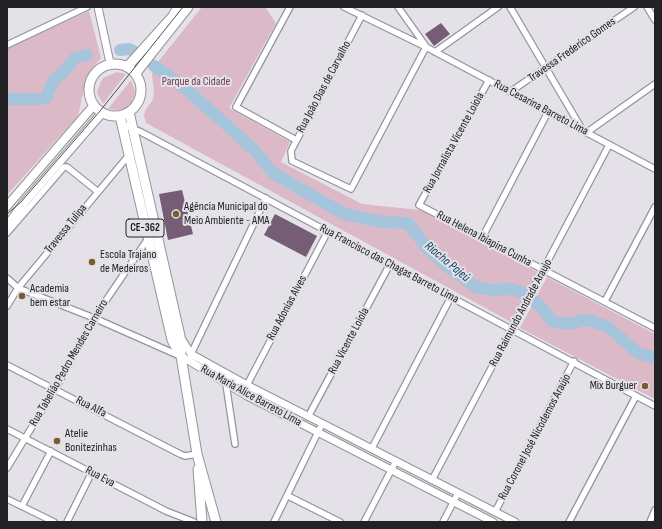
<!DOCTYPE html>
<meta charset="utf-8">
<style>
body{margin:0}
#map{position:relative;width:662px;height:529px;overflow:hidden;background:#e4e2e8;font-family:"Sofia Sans Condensed",sans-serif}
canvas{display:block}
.frame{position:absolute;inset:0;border:8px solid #222224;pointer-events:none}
</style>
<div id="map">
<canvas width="662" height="529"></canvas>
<div class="frame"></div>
</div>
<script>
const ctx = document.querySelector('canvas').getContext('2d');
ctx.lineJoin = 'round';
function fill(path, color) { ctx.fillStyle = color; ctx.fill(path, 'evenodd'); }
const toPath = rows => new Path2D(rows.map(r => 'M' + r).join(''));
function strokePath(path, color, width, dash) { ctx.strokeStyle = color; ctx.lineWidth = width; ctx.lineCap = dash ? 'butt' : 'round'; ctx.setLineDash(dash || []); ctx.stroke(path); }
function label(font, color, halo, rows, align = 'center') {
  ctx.font = font + ' "Sofia Sans Condensed",sans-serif'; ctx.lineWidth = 4; ctx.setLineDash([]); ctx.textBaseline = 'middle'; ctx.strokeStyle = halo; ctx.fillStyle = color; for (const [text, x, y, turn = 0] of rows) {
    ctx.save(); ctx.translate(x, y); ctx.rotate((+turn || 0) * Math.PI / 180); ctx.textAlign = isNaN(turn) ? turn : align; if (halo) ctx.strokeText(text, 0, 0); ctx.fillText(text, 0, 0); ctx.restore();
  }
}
const green = toPath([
 [202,7,265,7,276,23,229,108,290,142,281,162,362,204,420,210,537,272,511,322,146,123,144,115,146,109,152,101,154,94,152,75,153,68],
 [89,11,101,58,87,75,78,116,7,195,7,48],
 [117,72,126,74,103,104,97,93,100,84,103,78],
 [131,80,135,91,134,97,130,104,126,108,119,110,108,109],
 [547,277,655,334,655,399,520,328]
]);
const river = toPath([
 [120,50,129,49,135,52],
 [154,66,185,88,240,137,255,151,273,173,344,214,383,222,408,223,427,248,448,267,476,287,492,290,511,289,523,293,539,305,553,322,571,324,582,320,592,321,608,327,638,353,655,358],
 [7,99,39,99,46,98,54,79,63,73,75,58,87,55]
]);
const building = toPath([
 [441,23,450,34,434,46,425,34],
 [182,190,193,234,168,240,159,194],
 [275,214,317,236,306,257,264,235]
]);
const minor = toPath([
 [290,7,236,107,296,140],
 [344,7,426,47,655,169],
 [398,7,425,45],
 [510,7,583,131],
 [647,7,655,20],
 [362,15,291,151,292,161,351,189,426,47],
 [7,45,87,7],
 [435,52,498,7],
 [489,80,419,205,655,328],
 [510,92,634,7],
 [122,124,141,132,655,406],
 [586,133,655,84],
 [7,233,64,167,67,167,97,191],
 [482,238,548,112],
 [7,278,18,288,94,318,180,356],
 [605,301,655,207],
 [7,306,18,288,129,155],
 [191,354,266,198],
 [7,365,180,454,185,456,197,454],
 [226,384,235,444],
 [247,385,328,231],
 [308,417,390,264],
 [7,429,166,511,194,522],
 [372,448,451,297],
 [7,468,55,389,94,318,147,240],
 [432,480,609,145],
 [288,496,340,522],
 [7,499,54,522],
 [22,506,51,451],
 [495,512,574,361],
 [67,522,92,472],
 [274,522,322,424],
 [364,522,396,461],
 [443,522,458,493],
 [569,522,636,396],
 [650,522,655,510]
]);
const tertiary = toPath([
 [98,7,110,63],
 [181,338,191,354,247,385,515,522],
 [181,356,247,396,493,522]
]);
const secondary = toPath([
 [7,206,94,105],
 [7,226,24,203,102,113]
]);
const primary = toPath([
 '89 90a26 26 0 1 1 52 0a26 26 0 1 1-52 0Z',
 [128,66,173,16,178,7],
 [136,73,188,7],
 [129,112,180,336,181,356,197,454,216,522],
 [120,116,172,340,179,353],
 [198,469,202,522]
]);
const tram = toPath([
 [7,214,21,202,100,111,183,7]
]);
const markers = [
 [176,214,4,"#775d2f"],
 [92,262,4,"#775d2f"],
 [22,296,4,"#775d2f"],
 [645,386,4,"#775d2f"],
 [57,441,4,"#775d2f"]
];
const shields = [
 [145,228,38]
];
const shieldNames = [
 ["CE-362",145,228]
];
const streetNames = [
 ["Travessa Frederico Gomes",572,50,-35],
 ["Rua João Dias de Carvalho",324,87,-62],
 ["Rua Cesarina Barreto Lima",541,108,28],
 ["Rua Jornalista Vicente Loiola",454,143,-61],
 ["Travessa Tulipa",66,229,-51],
 ["Rua Helena Ibiapina Cunha",484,239,28],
 ["Rua Francisco das Chagas Barreto Lima",389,264,28],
 ["Rua Adonias Alves",287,308,-62],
 ["Rua Raimundo Andrade Araujo",521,313,-62],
 ["Rua Vicente Loiola",349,341,-62],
 ["Rua Tabelião Pedro Mendes Carneiro",69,363,-60],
 ["Rua Maria Alice Barreto Lima",251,396,29],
 ["Rua Alfa",91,407,27],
 ["Rua Coronel José Nicodemos Araújo",535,437,-62],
 ["Rua Eva",100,477,28]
];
const parkNames = [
 ["Parque da Cidade",196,82]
];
const poiNames = [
 ["Agência Municipal do",184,207],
 ["Meio Ambiente - AMA",184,221],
 ["Escola Trajano",100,255],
 ["de Medeiros",100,269],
 ["Academia",30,289],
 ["bem estar",30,303],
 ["Mix Burguer",637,386,"right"],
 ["Atelie",65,434],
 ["Bonitezinhas",65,448]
];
const waterNames = [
 ["Riacho Pajeú",447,262,40]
];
fill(green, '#dcb9c6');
strokePath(river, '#a5c5dc', 12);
fill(building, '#755d75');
strokePath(minor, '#95949a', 8);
strokePath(tertiary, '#95949a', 9);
strokePath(secondary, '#95949a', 10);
strokePath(primary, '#95949a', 11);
strokePath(minor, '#fff', 5.5);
strokePath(tertiary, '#fff', 7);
strokePath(secondary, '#fff', 8);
strokePath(primary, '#fff', 9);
strokePath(tram, '#504f52', 1);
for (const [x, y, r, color] of markers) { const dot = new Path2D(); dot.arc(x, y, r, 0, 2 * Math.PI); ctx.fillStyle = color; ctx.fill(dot); strokePath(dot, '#e4e2e8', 1.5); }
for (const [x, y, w] of shields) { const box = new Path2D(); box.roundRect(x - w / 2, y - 9, w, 18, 3); ctx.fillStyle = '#e4e2e8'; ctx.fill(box); strokePath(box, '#222224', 1); }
label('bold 11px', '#222224', null, shieldNames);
label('12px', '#222224', '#e4e2e8', streetNames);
label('12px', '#6d3a50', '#e4e2e8', parkNames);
label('12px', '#222224', '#e4e2e8', poiNames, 'left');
label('italic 13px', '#0c4363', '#e4e2e8', waterNames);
</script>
